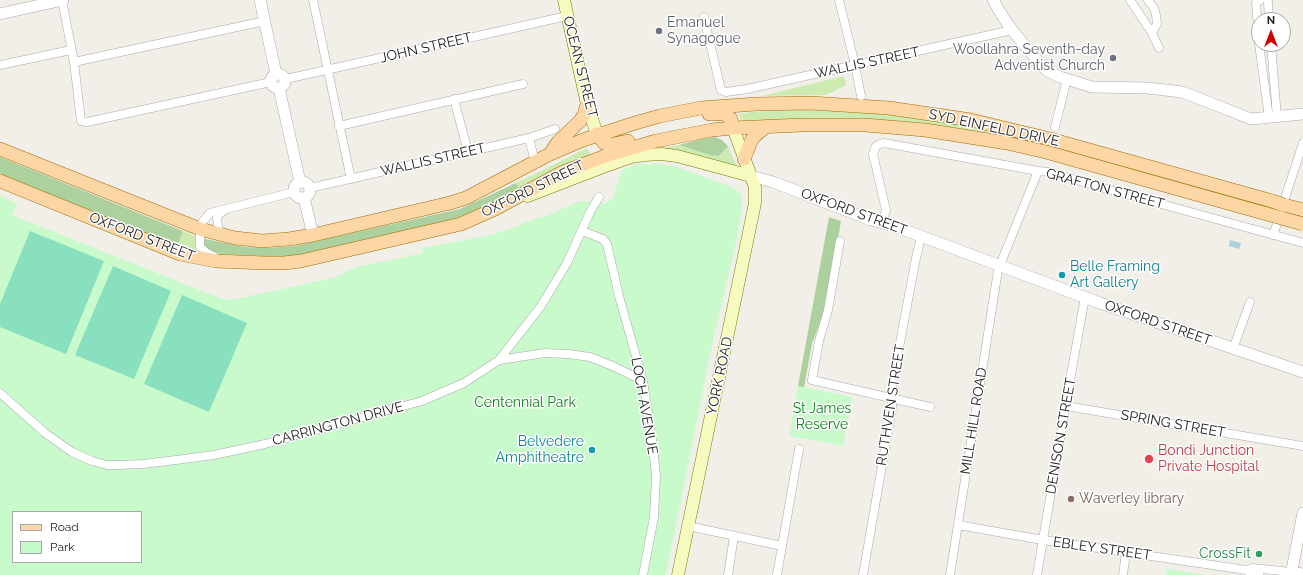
<!DOCTYPE html>
<style>
body{margin:0}
#map{position:relative;width:1303px;height:575px;overflow:hidden;background:#f2efe9;font-family:Raleway,sans-serif}
canvas{display:block}
.legend{position:absolute;left:12px;top:511px;width:130px;height:52px;box-sizing:border-box;background:#fff;border:1px solid #a7a7a7;margin:0;padding:5px 7px;list-style:none;font-size:12px;color:#222}
.legend li{display:flex;align-items:center;gap:8px;height:20px}
.legend b{width:20px;border:1px solid #a7a7a7}
.north{position:absolute;left:1251px;top:12px;width:40px;height:40px;box-sizing:border-box;background:#fff;border:1px solid #a7a7a7;border-radius:50%;rotate:0deg;font-size:11px;font-weight:700;line-height:16px;text-align:center;color:#222}
.north::after{content:'';display:block;margin:auto;width:14px;height:18px;background:#d40000;clip-path:polygon(50% 0,100% 100%,50% 72%,0 100%)}
</style>
<div id="map">
<canvas width="1303" height="575"></canvas>
<ul class="legend">
<li><b style="height:5px;background:#fcd6a4"></b>Road</li>
<li><b style="height:11px;background:#c8facc"></b>Park</li>
</ul>
<div class="north">N</div>
</div>
<script>
const ctx = document.querySelector('canvas').getContext('2d');
ctx.lineJoin = 'round';
function fill(path, color) { ctx.fillStyle = color; ctx.fill(path, 'evenodd'); }
const toPath = rows => new Path2D(rows.map(r => 'M' + r).join(''));
function strokePath(path, color, width, dash) { ctx.strokeStyle = color; ctx.lineWidth = width; ctx.lineCap = dash ? 'butt' : 'round'; ctx.setLineDash(dash || []); ctx.stroke(path); }
function label(font, color, halo, rows, align = 'center') {
  ctx.font = font + ' Raleway,sans-serif'; ctx.lineWidth = 3; ctx.setLineDash([]); ctx.textBaseline = 'middle'; ctx.strokeStyle = halo; ctx.fillStyle = color; for (const [text, x, y, turn = 0] of rows) {
    ctx.save(); ctx.translate(x, y); ctx.rotate((+turn || 0) * Math.PI / 180); ctx.textAlign = isNaN(turn) ? turn : align; if (halo) ctx.strokeText(text, 0, 0); ctx.fillText(text, 0, 0); ctx.restore();
  }
}
const grass = toPath([
 [844,76,846,85,826,95,761,96],
 [787,110,850,111,928,119,975,128,1042,144,1042,145,973,131,908,122,830,118,744,122,742,121,738,114,751,112],
 [679,145,710,155,719,156,728,146,736,165,736,168,646,151],
 [587,148,591,156,520,191,516,183],
 [183,231,195,236,196,250,177,247]
]);
const forest = toPath([
 [715,137,722,140,728,146,719,156,710,155,679,145,705,138],
 [0,157,183,231,177,247,16,183,0,173],
 [516,183,520,191,499,201,440,225,296,256,286,257,222,254,211,252,203,246,203,240,205,239,245,247,269,248,294,246,460,209],
 [829,217,841,221,828,298,824,313,812,343,804,388,798,386]
]);
const park = toPath([
 [652,163,667,165,676,167,730,186,739,192,742,196,742,210,735,248,714,336,666,575,0,575,0,195,17,204,12,215,222,299,231,300,333,278,357,267,423,253,422,248,486,236,504,231,535,219,547,216,579,201,606,203,613,198,622,170,634,165,644,164,645,165,652,165],
 [13,512,141,512,141,562,13,562],
 [798,386,852,397,843,446,789,436],
 [1167,569,1205,575,1166,575]
]);
const pitch = toPath([
 [30,231,104,261,66,354,0,327,0,304],
 [113,266,171,291,134,379,75,355],
 [182,295,247,323,209,412,144,384]
]);
const water = toPath([
 [1230,240,1241,243,1239,249,1229,246]
]);
const minor = toPath([
 [62,0,74,62,81,121,87,122,271,82],
 [313,0,351,179],
 [839,0,855,65,861,96],
 [1130,0,1152,33,1159,48],
 [1148,0,1154,8,1156,15,1157,24,1152,33],
 [1267,0,1268,2,1269,20],
 [704,17,721,90,726,92,747,89,1012,30],
 [1259,40,1256,3,1260,0],
 [1259,44,1269,118],
 [1271,44,1277,117],
 [74,62,265,21],
 [0,65,71,50],
 [286,79,567,16],
 [454,99,468,152],
 [339,126,523,84],
 [1055,127,1067,79],
 [529,138,535,162],
 [310,188,529,138,555,129],
 [1285,198,1303,143],
 [882,222,886,210,873,154,876,146,880,144,884,143,1038,171,1049,172,1110,190,1303,243],
 [582,231,603,239,607,244,619,296,643,381,653,446,656,476,654,517,643,575],
 [220,235,218,226,217,218,219,214,225,210],
 [1273,235,1277,224],
 [840,241,828,310,819,341,812,380,930,407],
 [215,257,207,253,200,247,200,229,203,221,210,213,294,192],
 [1233,349,1250,302],
 [499,360,545,353,568,354,590,357,615,367,643,381],
 [0,393,45,433,72,452,92,461,107,465,119,465,143,464,176,460,214,455,265,444,422,401,464,383,499,360,541,306,567,263,590,212,599,197],
 [1066,406,1303,446],
 [958,525,1043,540,1246,570,1252,574,1259,575],
 [688,526,782,546],
 [1246,570,1252,568,1291,572],
 [728,575,734,536],
 [777,575,799,449],
 [863,575,892,408,892,385,916,258,921,237],
 [950,575,998,270,1038,171],
 [1037,575,1069,386,1085,297],
 [1123,575,1126,552]
]);
const tertiary = toPath([
 [260,0,276,74],
 [993,0,1003,17,1012,30,1041,65,1046,70,1060,77,1092,87,1148,88,1182,92,1198,98,1251,119,1303,114],
 [0,14,63,0],
 '271 81a7 7 0 1 1 14 0a7 7 0 1 1-14 0Z',
 [279,88,300,182],
 [751,176,773,182,871,220,894,226,1100,303,1303,372],
 '294 190a8 8 0 1 1 16 0a8 8 0 1 1-16 0Z',
 [304,198,313,235],
 [1291,572,1303,574],
 [1291,575,1303,513]
]);
const secondary = toPath([
 [564,0,587,104,597,134],
 [528,196,611,164,631,157,645,155,661,154,677,156,751,176],
 [678,575,755,203,755,187,733,128]
]);
const primary = toPath([
 [709,114,725,114,731,119,733,128],
 [597,134,604,143,609,145,628,141],
 [0,149,200,229,235,238,262,241,289,239,313,235,450,203,466,198,550,154,583,140,635,123,660,116,701,108,756,104,811,103,889,108,971,120,1050,139,1272,201],
 [550,154,558,142,580,121,584,115,587,104],
 [744,159,752,139,757,134,767,126],
 [0,181,180,254,216,261,265,263,284,263,301,261,461,224,495,209,563,172,608,155,656,141,712,130,733,128,803,125,865,125,925,130,1007,143,1046,152,1267,214],
 [1284,205,1303,210]
]);
const primaryBridge = toPath([
 [1272,201,1284,205],
 [1267,214,1303,224]
]);
const markers = [
 [659,31,4,"#6b7280"],
 [1113,58,4,"#6b7280"],
 [1062,275,4,"#0f9aa8"],
 [592,450,4,"#0f9aa8"],
 [1149,459,5,"#e0444e"],
 [1071,499,4,"#8d6e63"],
 [1259,554,4,"#2e9e5b"]
];
const worshipNames = [
 ["Emanuel",667,23],
 ["Synagogue",667,39],
 ["Woollahra Seventh-day",1105,50,"right"],
 ["Adventist Church",1105,66,"right"]
];
const streetNames = [
 ["JOHN STREET",426,48,-13],
 ["WALLIS STREET",867,63,-12],
 ["OCEAN STREET",580,67,76],
 ["SYD EINFELD DRIVE",994,128,12],
 ["WALLIS STREET",433,160,-13],
 ["OXFORD STREET",533,189,-26],
 ["GRAFTON STREET",1105,189,15],
 ["OXFORD STREET",854,212,20],
 ["OXFORD STREET",142,237,21],
 ["OXFORD STREET",1158,323,19],
 ["YORK ROAD",720,376,-78],
 ["RUTHVEN STREET",891,405,-81],
 ["LOCH AVENUE",644,406,80],
 ["MILL HILL ROAD",974,421,-81],
 ["CARRINGTON DRIVE",338,424,-15],
 ["SPRING STREET",1173,424,10],
 ["DENISON STREET",1061,436,-80],
 ["EBLEY STREET",1102,549,8]
];
const cultureNames = [
 ["Belle Framing",1070,267],
 ["Art Gallery",1070,283],
 ["Belvedere",584,442,"right"],
 ["Amphitheatre",584,458,"right"]
];
const parkNames = [
 ["Centennial Park",525,403],
 ["St James",822,409],
 ["Reserve",822,425]
];
const healthNames = [
 ["Bondi Junction",1158,451],
 ["Private Hospital",1158,467]
];
const educationNames = [
 ["Waverley library",1079,499]
];
const leisureNames = [
 ["CrossFit",1251,554]
];
fill(grass, '#cdebb0');
fill(forest, '#add19e');
fill(park, '#c8facc');
fill(pitch, '#88e0be');
fill(water, '#aad3df');
strokePath(minor, '#a9a9a9', 9);
strokePath(tertiary, '#a9a9a9', 12);
strokePath(secondary, '#707d05', 13);
strokePath(primary, '#a06b00', 14);
strokePath(minor, '#fff', 8);
strokePath(tertiary, '#fff', 11);
strokePath(secondary, '#f7fabf', 12);
strokePath(primary, '#fcd6a4', 13);
strokePath(primaryBridge, '#a06b00', 14, []);
strokePath(primaryBridge, '#fcd6a4', 13);
for (const [x, y, r, color] of markers) { const dot = new Path2D(); dot.arc(x, y, r, 0, 2 * Math.PI); ctx.fillStyle = color; ctx.fill(dot); strokePath(dot, '#fff', 1.5); }
label('14px', '#5b616d', '#fff', worshipNames, 'left');
label('14px', '#222', '#fff', streetNames);
label('14px', '#0d838f', '#fff', cultureNames, 'left');
label('14px', '#0c8416', '#fff', parkNames);
label('14px', '#be3a42', '#fff', healthNames, 'left');
label('14px', '#785e54', '#fff', educationNames, 'left');
label('14px', '#27864d', '#fff', leisureNames, 'right');
</script>
